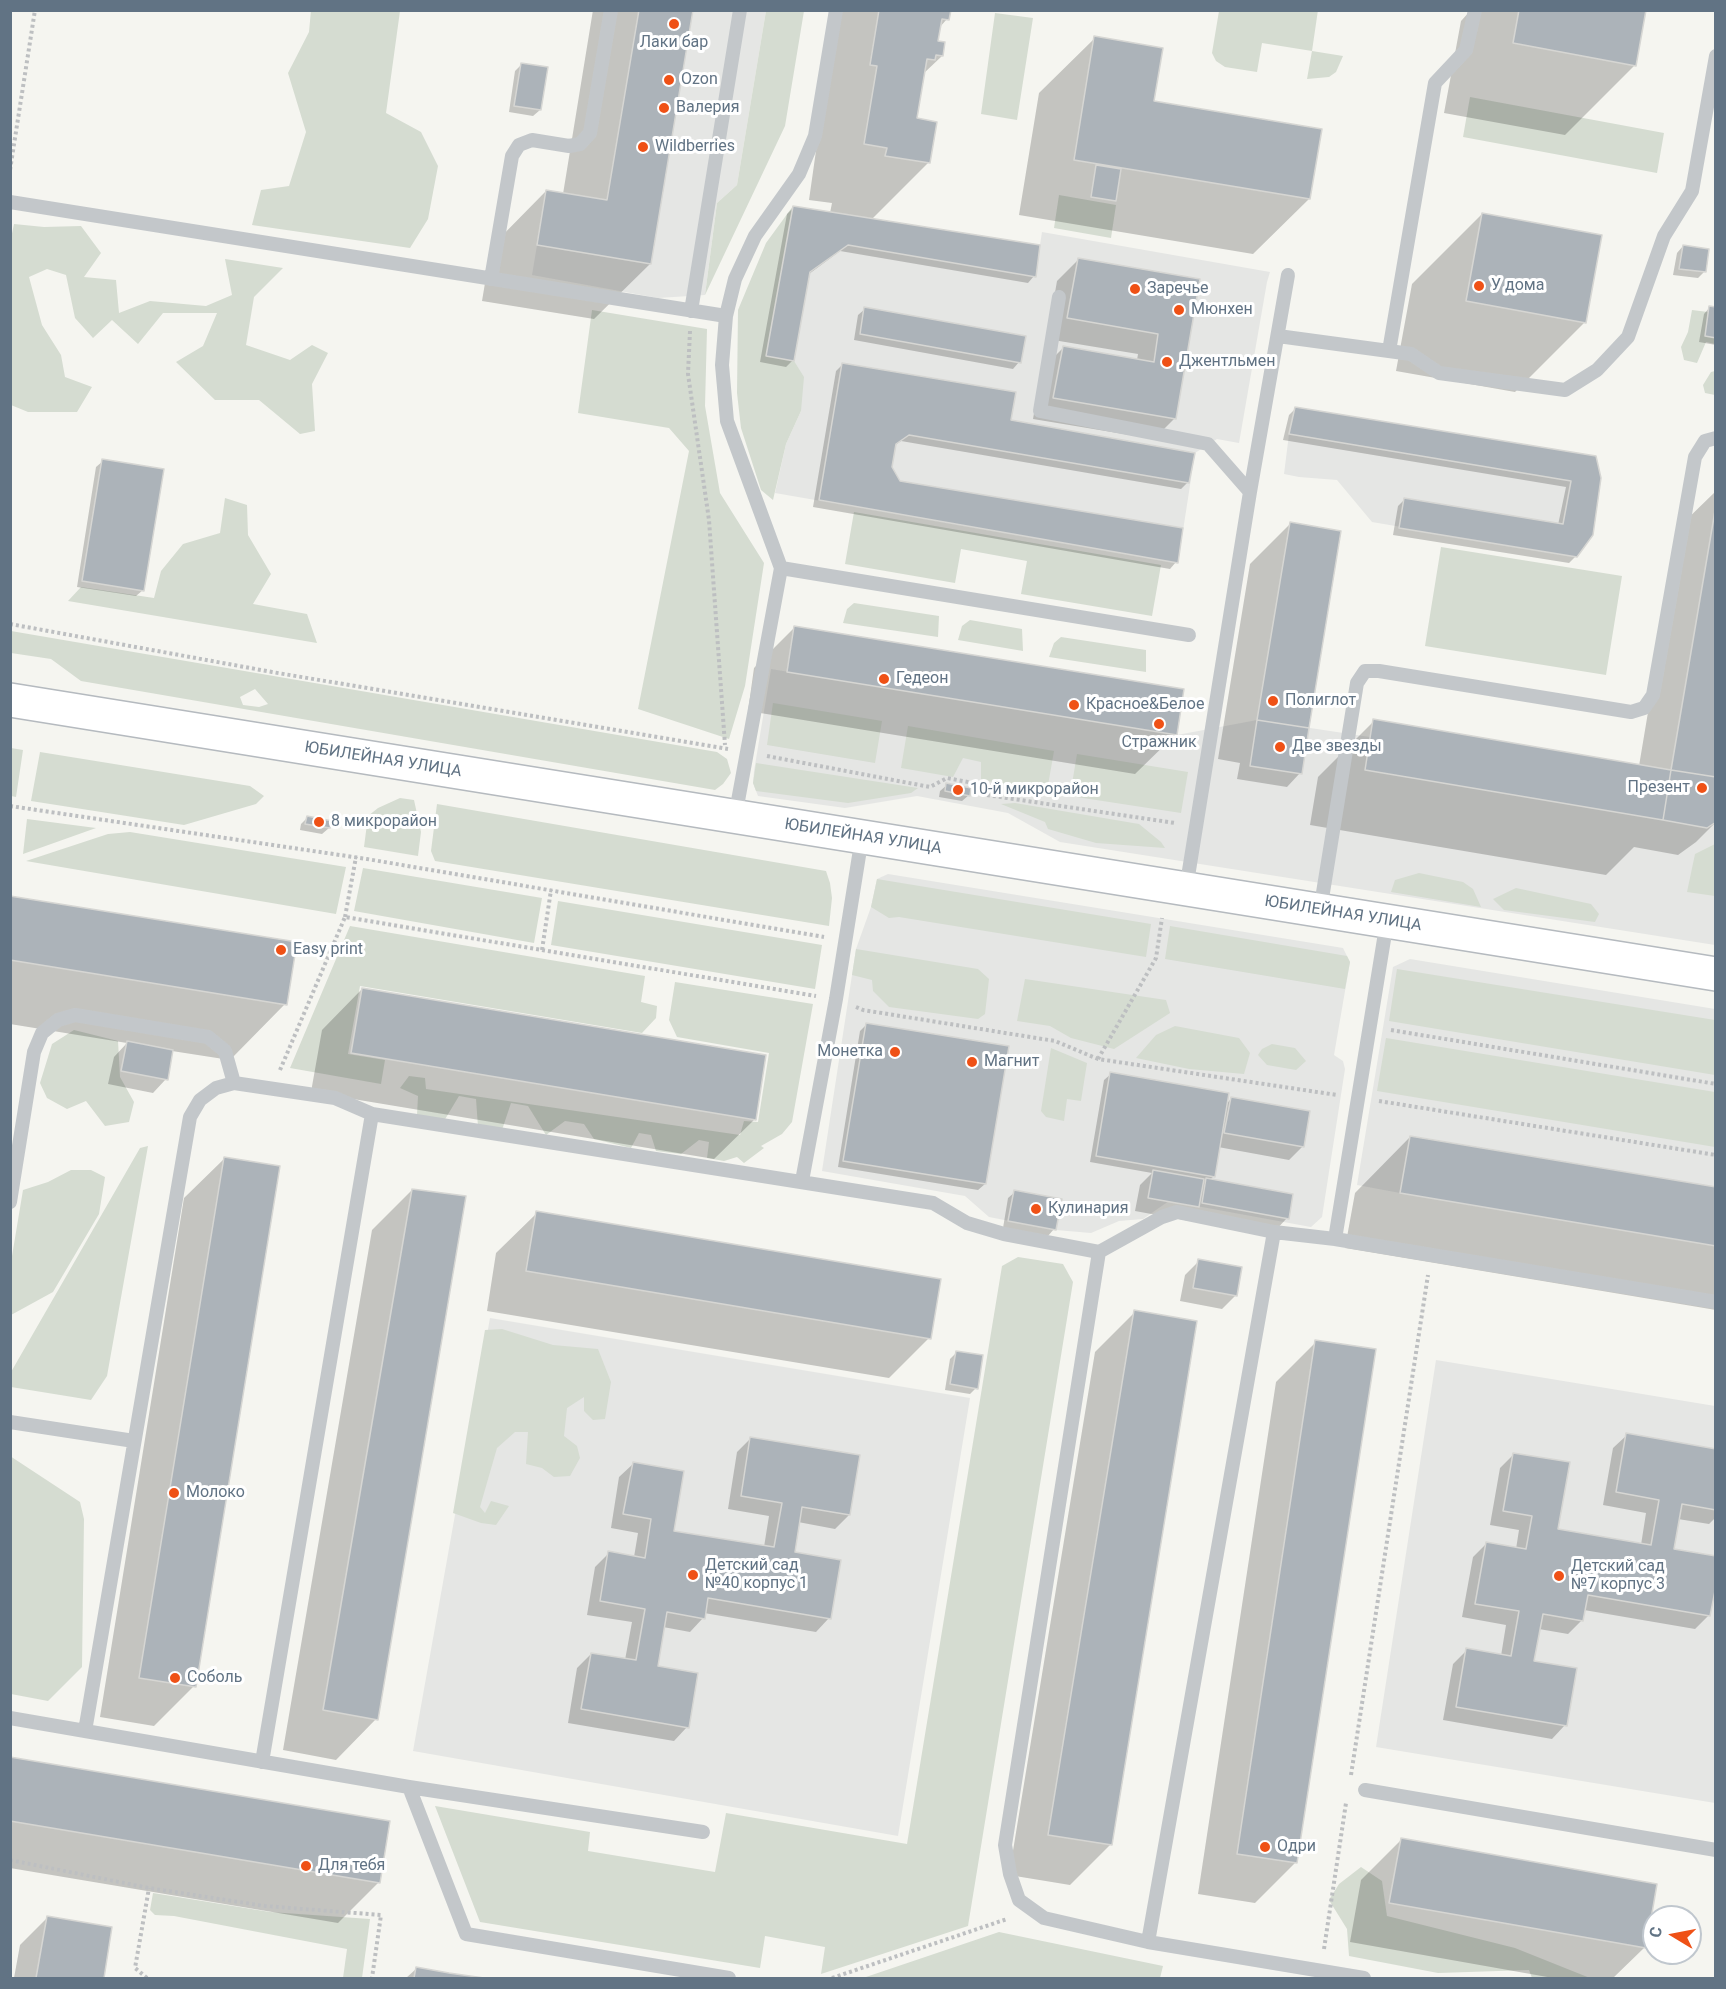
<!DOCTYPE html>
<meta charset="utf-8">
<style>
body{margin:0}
#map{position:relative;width:1726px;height:1989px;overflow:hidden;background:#f5f5f0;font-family:Roboto,sans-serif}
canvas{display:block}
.frame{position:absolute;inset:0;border:12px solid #617384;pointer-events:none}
.north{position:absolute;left:1642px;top:1905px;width:60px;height:60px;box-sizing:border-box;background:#fff;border:2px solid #c0c7ce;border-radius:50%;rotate:280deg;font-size:16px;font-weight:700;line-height:24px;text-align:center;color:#617384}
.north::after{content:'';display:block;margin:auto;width:21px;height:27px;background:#ef5116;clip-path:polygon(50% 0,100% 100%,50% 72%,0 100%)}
</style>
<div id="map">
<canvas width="1726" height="1989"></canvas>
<div class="frame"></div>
<div class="north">С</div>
</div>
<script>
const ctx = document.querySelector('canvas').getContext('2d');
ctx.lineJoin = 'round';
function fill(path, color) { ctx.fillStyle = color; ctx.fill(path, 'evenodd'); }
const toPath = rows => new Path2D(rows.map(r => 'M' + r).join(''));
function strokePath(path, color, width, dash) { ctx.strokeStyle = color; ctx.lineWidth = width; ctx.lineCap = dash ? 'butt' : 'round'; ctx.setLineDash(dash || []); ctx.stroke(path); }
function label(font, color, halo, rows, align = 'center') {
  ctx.font = font + ' Roboto,sans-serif'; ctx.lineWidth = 6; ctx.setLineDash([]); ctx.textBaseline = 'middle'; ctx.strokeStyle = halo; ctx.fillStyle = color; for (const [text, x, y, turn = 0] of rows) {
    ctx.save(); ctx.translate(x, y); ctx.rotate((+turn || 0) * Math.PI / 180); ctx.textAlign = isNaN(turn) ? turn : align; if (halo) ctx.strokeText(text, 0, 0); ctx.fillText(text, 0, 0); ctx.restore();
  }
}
const built = toPath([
 [693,11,766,11,737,185,717,203,705,295,658,298,532,275,537,245,651,264],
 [793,206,1040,245,1042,232,1270,272,1267,282,1239,443,1217,439,1195,453,1178,563,775,493,786,444,801,411,766,356],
 [1295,407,1596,456,1601,478,1593,535,1577,557,1372,522,1337,480,1299,477,1284,474,1289,434],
 [771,669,1177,735,1257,720,1370,737,1365,770,1662,820,1715,777,1715,945,1060,842,1008,813,917,796,845,808,758,796,753,783,754,771],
 [888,874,1343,948,1350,962,1334,1055,1343,1061,1345,1069,1322,1217,1311,1227,1169,1201,1143,1219,1119,1221,1091,1233,1056,1230,989,1217,965,1196,822,1171,856,949,871,907,877,879],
 [1410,959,1715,1009,1715,1187,1410,1136,1400,1193,1357,1185,1393,967],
 [490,1318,970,1398,898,1836,413,1751],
 [1436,1360,1715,1406,1715,1803,1376,1747]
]);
const green = toPath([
 [311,10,400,11,386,113,421,132,438,166,428,219,410,248,252,225,261,190,289,186,306,132,288,73,309,32],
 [1318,10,1312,51,1343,56,1336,72,1329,77,1307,79,1312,51,1262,43,1257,72,1225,67,1216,61,1212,53,1219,11],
 [766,11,804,11,785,126,705,295,717,203,737,185],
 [995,13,1033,18,1017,120,981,114],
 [1470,97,1664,133,1657,173,1463,137],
 [1059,195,1116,205,1111,238,1054,228],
 [793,206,766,355,794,361,804,377,801,411,786,444,773,500,761,490,741,428,737,393,738,310,766,243],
 [14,224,44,227,81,226,101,253,84,277,116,280,119,313,150,301,206,306,232,295,225,259,283,268,254,297,246,345,290,360,312,345,328,353,312,384,315,431,300,434,259,400,215,400,176,362,203,346,217,313,163,313,138,344,112,320,93,338,75,318,66,275,47,269,29,277,42,325,61,355,65,377,92,387,77,412,28,412,11,405,10,243],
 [592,310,707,329,705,406,720,493,764,563,745,686,729,739,638,709,689,451,669,428,578,413],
 [1692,310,1708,312,1705,336,1715,338,1715,344,1706,342,1697,363,1684,360,1681,347,1688,332],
 [1715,371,1715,395,1705,393,1703,385,1711,372],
 [225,498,247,505,248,535,271,574,253,604,307,614,317,643,68,601,81,587,154,598,161,571,183,544,220,533],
 [854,512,1161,565,1152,616,1021,594,1027,561,961,549,955,583,845,564],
 [1441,547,1622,576,1606,675,1425,646],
 [854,603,939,616,938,637,843,623,847,609],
 [970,620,1022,629,1023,651,958,640,962,626],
 [11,631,717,752,727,759,731,773,723,784,715,790,81,681,51,659,11,653],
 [255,689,268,704,259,707,243,705,240,697],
 [1061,637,1146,650,1146,672,1049,657,1054,643],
 [773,703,882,721,875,763,767,745],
 [908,726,1054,751,1047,791,981,780,981,762,963,758,953,777,901,768],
 [11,748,23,750,16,797,11,796],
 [40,752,250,786,264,796,256,804,184,825,31,801],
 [1077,754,1188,772,1181,813,1070,796],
 [756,763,918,788,911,793,848,803,756,791,753,783],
 [400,798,414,800,421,832,418,856,364,847,368,816,378,808],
 [1015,803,1139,824,1161,842,1165,848,1096,843,1048,829,1045,822,1001,804],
 [437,804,826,871,830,883,832,898,829,926,435,861,431,851],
 [27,819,96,828,23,854],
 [130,832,346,867,336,914,26,861,108,834],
 [1715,844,1715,896,1687,892,1695,854],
 [363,868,542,898,534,943,354,911],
 [1419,873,1463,882,1473,889,1481,907,1391,892,1395,880],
 [877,879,1151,924,1146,957,899,917,889,918,871,907],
 [1516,888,1591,904,1599,914,1595,922,1504,910,1493,899],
 [558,901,822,945,815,989,551,945],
 [350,926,645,976,641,1002,657,1006,656,1018,642,1033,360,986,348,1054,385,1060,381,1084,290,1068],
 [1170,926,1347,956,1350,962,1345,989,1165,959],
 [856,949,978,969,989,979,985,1014,978,1019,889,1007,873,991,872,980,852,975],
 [1397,969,1715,1020,1715,1075,1389,1021],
 [1025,979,1166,1000,1170,1013,1114,1049,1071,1038,1050,1026,1017,1021],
 [675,982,813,1004,792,1122,782,1134,761,1146,764,1148,744,1163,737,1157,724,1161,707,1158,709,1142,699,1140,681,1154,656,1151,651,1135,639,1133,631,1148,594,1139,584,1124,565,1121,546,1135,528,1106,511,1103,502,1130,478,1127,476,1099,459,1096,444,1121,417,1115,418,1096,400,1088,409,1076,425,1078,426,1089,740,1135,744,1121,758,1122,769,1053,677,1037,669,1020],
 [1175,1026,1239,1038,1250,1053,1244,1074,1189,1069,1136,1058,1156,1035],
 [74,1030,118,1041,120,1077,134,1102,129,1122,105,1126,86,1101,67,1109,47,1098,40,1083,52,1044],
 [1386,1038,1715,1092,1715,1147,1377,1091],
 [1272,1044,1295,1048,1306,1061,1296,1070,1267,1065,1258,1055,1262,1049],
 [1051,1048,1087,1063,1081,1101,1067,1099,1064,1121,1046,1117,1041,1111],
 [148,1146,107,1376,91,1400,11,1387,11,1372,140,1148],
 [71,1170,91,1170,105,1177,99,1214,53,1292,11,1315,11,1262,23,1190,48,1182],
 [1018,1257,1063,1264,1073,1282,968,1926,821,1974,825,1947,765,1936,760,1968,480,1922,435,1806,590,1832,588,1851,715,1872,726,1813,907,1844,1002,1266],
 [502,1329,553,1345,598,1349,611,1382,605,1419,593,1420,584,1411,584,1397,567,1408,564,1436,577,1446,580,1458,570,1476,554,1477,542,1468,526,1464,528,1432,515,1432,497,1448,480,1507,485,1513,491,1501,509,1506,496,1525,481,1523,453,1513,485,1330],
 [10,1456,80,1502,84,1519,82,1667,48,1701,11,1694],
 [1361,1867,1382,1881,1387,1916,1515,1948,1590,1978,1532,1978,1529,1970,1438,1973,1349,1956,1347,1929,1329,1900,1339,1884],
 [153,1893,270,1912,370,1919,362,1978,343,1978,347,1949,174,1916,155,1915,150,1910],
 [999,1932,1163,1966,1160,1978,863,1978]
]);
const shadow = toPath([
 [593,10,692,10,650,264,594,319,482,301,491,247,546,191,563,194],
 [836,10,949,10,947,19,939,28,936,43,942,56,923,74,915,120,929,162,871,220,1034,276,1028,283,840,251,809,274,793,360,786,367,760,362,787,214,794,207,830,213,832,203,809,200],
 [1471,10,1645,10,1635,65,1565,135,1444,113,1461,21],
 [1095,38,1152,102,1309,199,1253,254,1019,215,1039,93],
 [522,64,540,110,533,116,509,112,515,71],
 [1482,214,1585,322,1515,392,1396,371,1412,284],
 [1683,246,1704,272,1698,278,1673,275,1677,253],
 [1078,260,1199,280,1175,418,1154,439,1033,419,1042,369,1063,348,1137,360,1138,354,1047,339,1057,281],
 [1710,307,1716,308,1716,345,1699,342,1704,314],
 [865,309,1019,362,1013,369,854,340,858,315],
 [843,364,1188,482,1181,489,901,441,894,446,890,468,899,482,1176,562,1170,569,813,507,836,371],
 [1295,409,1594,457,1576,556,1569,563,1393,535,1398,506,1404,500,1558,525,1566,487,1283,440,1289,415],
 [103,461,143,590,136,596,77,587,96,467],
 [1716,491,1716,822,1696,842,1678,855,1634,847,1606,875,1310,825,1318,777,1374,721,1639,766,1679,527],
 [1290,524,1300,773,1287,787,1237,779,1240,763,1218,759,1250,564],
 [794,628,1176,734,1135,774,748,711,754,668],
 [947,785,969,795,962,801,939,797,940,791],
 [307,818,329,828,322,834,300,830,301,824],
 [10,897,285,1004,230,1060,172,1051,166,1079,153,1093,108,1084,114,1057,127,1043,10,1024],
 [362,989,755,1119,714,1159,311,1092,322,1030],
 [866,1025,985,1184,978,1190,838,1167,860,1031],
 [1111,1074,1226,1104,1231,1099,1303,1146,1289,1160,1218,1147,1213,1177,1209,1180,1287,1218,1274,1232,1184,1220,1135,1211,1140,1185,1152,1173,1090,1162,1104,1080],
 [1410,1137,1716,1189,1716,1310,1345,1248,1355,1193],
 [225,1158,194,1686,154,1726,100,1717,184,1198],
 [412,1190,376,1719,336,1760,283,1750,372,1230],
 [1015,1192,1054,1229,1048,1236,1003,1228,1008,1198],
 [537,1213,929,1338,889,1378,487,1311,496,1253],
 [1199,1261,1236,1295,1222,1309,1180,1301,1185,1275],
 [1135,1312,1110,1845,1070,1885,1009,1875,1095,1352],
 [1316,1342,1296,1862,1255,1903,1198,1894,1276,1382],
 [956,1353,976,1388,970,1394,945,1390,950,1359],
 [1627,1435,1716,1450,1716,1517,1709,1524,1678,1519,1672,1550,1709,1615,1695,1629,1584,1610,1582,1620,1568,1634,1539,1629,1533,1662,1565,1725,1552,1739,1443,1720,1453,1664,1467,1650,1501,1656,1506,1625,1462,1617,1473,1557,1486,1544,1516,1549,1519,1530,1490,1525,1500,1468,1514,1454,1557,1530,1641,1545,1646,1513,1603,1505,1613,1448],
 [751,1438,858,1456,849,1515,835,1529,798,1522,793,1553,829,1618,816,1632,704,1613,703,1618,690,1632,663,1627,656,1667,687,1727,674,1741,568,1723,577,1668,591,1654,625,1660,632,1622,587,1615,595,1567,609,1553,634,1557,638,1533,611,1528,619,1477,633,1464,672,1532,764,1547,769,1516,728,1509,737,1452],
 [10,1759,378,1883,338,1923,10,1868],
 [1401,1840,1644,1948,1613,1978,1553,1978,1350,1942,1361,1880],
 [48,1917,110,1928,102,1978,14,1978,20,1945],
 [416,1969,476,1978,406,1978]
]);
const building = toPath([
 [639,10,693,10,651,264,537,245,546,190,607,200,639,10],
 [879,10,951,10,949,20,942,19,938,41,945,42,943,56,936,55,935,60,927,59,917,118,937,122,930,163,885,156,887,148,864,144,877,66,870,65,879,10],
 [1519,10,1646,10,1636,66,1513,43,1519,10],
 [1094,36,1163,48,1154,101,1322,129,1310,199,1074,160,1094,36],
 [521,63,548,67,541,110,514,106,521,63],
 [1096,165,1121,169,1116,201,1091,197,1096,165],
 [793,206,1040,245,1036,277,848,245,810,272,794,361,766,356,793,206],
 [1482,213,1602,235,1586,323,1466,301,1482,213],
 [1683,245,1709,249,1706,272,1679,269,1683,245],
 [1078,258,1200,279,1176,419,1053,398,1063,346,1154,362,1158,334,1067,318,1078,258],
 [1709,306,1716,307,1716,338,1705,336,1709,306],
 [864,307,1026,336,1021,363,860,334,864,307],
 [842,363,1016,392,1011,420,1195,453,1189,483,909,435,896,444,892,467,900,481,1183,528,1178,563,819,500,842,363],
 [1295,407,1596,456,1601,478,1593,535,1577,557,1399,528,1404,498,1563,524,1571,481,1289,434,1295,407],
 [102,459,164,469,144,591,82,581,102,459],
 [1716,505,1716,777,1671,770,1716,505],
 [1290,522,1341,531,1309,728,1257,720,1290,522],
 [794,626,1184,689,1177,735,787,672,794,626],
 [1373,719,1671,770,1663,820,1365,770,1373,719],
 [1257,720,1309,728,1302,774,1250,766,1257,720],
 [1671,770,1716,777,1716,822,1707,828,1663,820,1671,770],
 [946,783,971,788,970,796,945,791,946,783],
 [307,816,332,821,330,828,305,824,307,816],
 [10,896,297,942,287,1005,10,960,10,896],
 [362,988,766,1055,756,1120,351,1053,362,988],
 [866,1023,1009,1046,986,1184,843,1161,866,1023],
 [127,1041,173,1050,168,1080,121,1071,127,1041],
 [1110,1072,1229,1093,1215,1177,1096,1156,1110,1072],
 [1231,1097,1310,1111,1304,1147,1224,1133,1231,1097],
 [1410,1136,1716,1187,1716,1246,1400,1193,1410,1136],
 [224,1157,280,1166,196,1687,139,1678,224,1157],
 [1153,1170,1204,1179,1199,1207,1148,1198,1153,1170],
 [1206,1178,1293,1194,1289,1219,1202,1203,1206,1178],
 [412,1189,466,1196,378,1720,323,1710,412,1189],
 [1014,1190,1062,1199,1056,1230,1008,1221,1014,1190],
 [536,1211,941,1279,931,1339,526,1271,536,1211],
 [1198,1259,1242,1267,1237,1296,1193,1288,1198,1259],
 [1134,1310,1197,1321,1112,1845,1048,1835,1134,1310],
 [1315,1340,1376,1349,1297,1863,1237,1854,1315,1340],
 [956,1351,983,1355,978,1389,950,1384,956,1351],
 [1626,1433,1716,1449,1716,1510,1682,1504,1674,1549,1716,1556,1716,1586,1710,1616,1588,1595,1583,1621,1543,1614,1534,1661,1577,1668,1567,1726,1456,1707,1466,1648,1511,1656,1519,1611,1475,1604,1486,1542,1526,1549,1532,1516,1503,1511,1513,1453,1570,1462,1558,1529,1651,1545,1659,1500,1616,1492,1626,1433],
 [750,1437,860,1455,850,1515,802,1507,795,1552,841,1560,831,1619,708,1598,705,1619,667,1612,658,1666,698,1673,689,1728,581,1709,591,1653,636,1660,645,1609,600,1601,608,1551,645,1558,651,1519,623,1514,633,1462,684,1471,674,1531,774,1547,782,1503,741,1496,750,1437],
 [10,1757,390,1821,380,1883,10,1821,10,1757],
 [1401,1838,1657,1884,1646,1948,1389,1903,1401,1838],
 [47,1916,112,1927,104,1978,36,1978,47,1916],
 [416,1967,449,1973,484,1978,414,1978,416,1967]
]);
const path = toPath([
 [10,170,35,10],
 [690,331,688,374,709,520,725,745],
 [10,624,272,672,728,749],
 [767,756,930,787,947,778,978,784,980,794,1175,823],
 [10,806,367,859,824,937],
 [345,917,356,857],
 [542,950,551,890],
 [856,1007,863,1010,1055,1041,1098,1059,1337,1095],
 [1391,1030,1716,1084],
 [1098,1059,1156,958,1162,918],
 [280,1070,345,917,816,996],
 [1379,1101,1716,1155],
 [1351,1775,1428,1275],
 [10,1860,149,1888,265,1906,381,1915,372,1978],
 [1324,1949,1346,1803],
 [147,1978,135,1968,149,1888],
 [832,1978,1007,1919]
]);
const service = toPath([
 [10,202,726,316],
 [491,279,512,156,519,145,532,140,569,146,580,144,590,133,611,10],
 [1059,297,1040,411,1208,444,1250,492],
 [691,311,740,10],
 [1278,336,1411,354,1439,373,1565,390,1597,370,1628,337,1664,236,1692,191,1716,56],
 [1389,351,1435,83,1466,50,1475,10],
 [781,568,1189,635],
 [735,817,781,568,727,421,722,365,726,316,735,279,755,236,799,174,815,136,836,10],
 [1186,889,1250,492,1288,275],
 [1320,911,1357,683,1365,671,1379,671,1631,712,1644,708,1653,695,1695,457,1705,441,1716,438],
 [802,1181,836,999,862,837],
 [10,1202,34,1052,42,1033,58,1020,75,1015,208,1037,225,1051,234,1083],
 [1335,1239,1387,921],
 [1099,1252,1005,1845,1010,1874,1019,1900,1044,1918,1148,1942,1364,1978],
 [10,1422,134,1441],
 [10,1718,409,1787,703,1832],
 [85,1731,190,1117,200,1100,216,1088,234,1083,335,1098,372,1114,933,1203,967,1223,1004,1234,1099,1252,1162,1217,1177,1212,1274,1232,1335,1239,1716,1302],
 [262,1762,372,1114],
 [409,1787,466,1934,729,1978],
 [1365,1790,1716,1850],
 [1148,1942,1274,1232]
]);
const secondary = toPath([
 [10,700,1716,974]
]);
const markers = [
 [674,24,6,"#ef5116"],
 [669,80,6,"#ef5116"],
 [664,108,6,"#ef5116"],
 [643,147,6,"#ef5116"],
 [1479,286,6,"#ef5116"],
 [1135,289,6,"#ef5116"],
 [1179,310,6,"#ef5116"],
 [1167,362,6,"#ef5116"],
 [884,679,6,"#ef5116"],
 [1273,701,6,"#ef5116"],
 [1074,705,6,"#ef5116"],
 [1159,724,6,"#ef5116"],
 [1280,747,6,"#ef5116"],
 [1702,788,6,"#ef5116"],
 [958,790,6,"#ef5116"],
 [319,822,6,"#ef5116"],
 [281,950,6,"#ef5116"],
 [895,1052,6,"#ef5116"],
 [972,1062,6,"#ef5116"],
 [1036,1209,6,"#ef5116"],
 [174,1493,6,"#ef5116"],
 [693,1575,6,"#ef5116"],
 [1559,1576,6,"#ef5116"],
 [175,1678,6,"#ef5116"],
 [1265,1847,6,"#ef5116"],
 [306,1866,6,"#ef5116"]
];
const poiNames = [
 ["Лаки бар",674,43,"center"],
 ["Ozon",681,80],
 ["Валерия",676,108],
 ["Wildberries",655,147],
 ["У дома",1491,286],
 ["Заречье",1147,289],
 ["Мюнхен",1191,310],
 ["Джентльмен",1179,362],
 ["Гедеон",896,679],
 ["Полиглот",1285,701],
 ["Красное&Белое",1086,705],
 ["Стражник",1159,743,"center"],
 ["Две звезды",1292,747],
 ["Презент",1690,788,"right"],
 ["10-й микрорайон",970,790],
 ["8 микрорайон",331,822],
 ["Easy print",293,950],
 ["Монетка",883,1052,"right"],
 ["Магнит",984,1062],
 ["Кулинария",1048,1209],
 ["Молоко",186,1493],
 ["Детский сад",705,1566],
 ["№40 корпус 1",705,1584],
 ["Детский сад",1571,1567],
 ["№7 корпус 3",1571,1585],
 ["Соболь",187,1678],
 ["Одри",1277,1847],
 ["Для тебя",318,1866]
];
const streetNames = [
 ["ЮБИЛЕЙНАЯ УЛИЦА",383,760,9],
 ["ЮБИЛЕЙНАЯ УЛИЦА",863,837,9],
 ["ЮБИЛЕЙНАЯ УЛИЦА",1343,914,9]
];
fill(built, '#e5e6e4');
fill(green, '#d5dcd1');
fill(shadow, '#0003');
fill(building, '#acb3b9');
strokePath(building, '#d6d6d3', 1.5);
strokePath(secondary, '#b5babf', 36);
strokePath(path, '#bdbfc1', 4, [3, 3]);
strokePath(service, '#c3c7ca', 14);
strokePath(secondary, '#fff', 33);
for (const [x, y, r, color] of markers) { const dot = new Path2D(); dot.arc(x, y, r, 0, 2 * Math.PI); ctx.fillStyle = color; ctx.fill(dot); strokePath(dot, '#fff', 2); }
label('16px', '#617384', '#fff', poiNames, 'left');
label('16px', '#617384', '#fff', streetNames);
</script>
